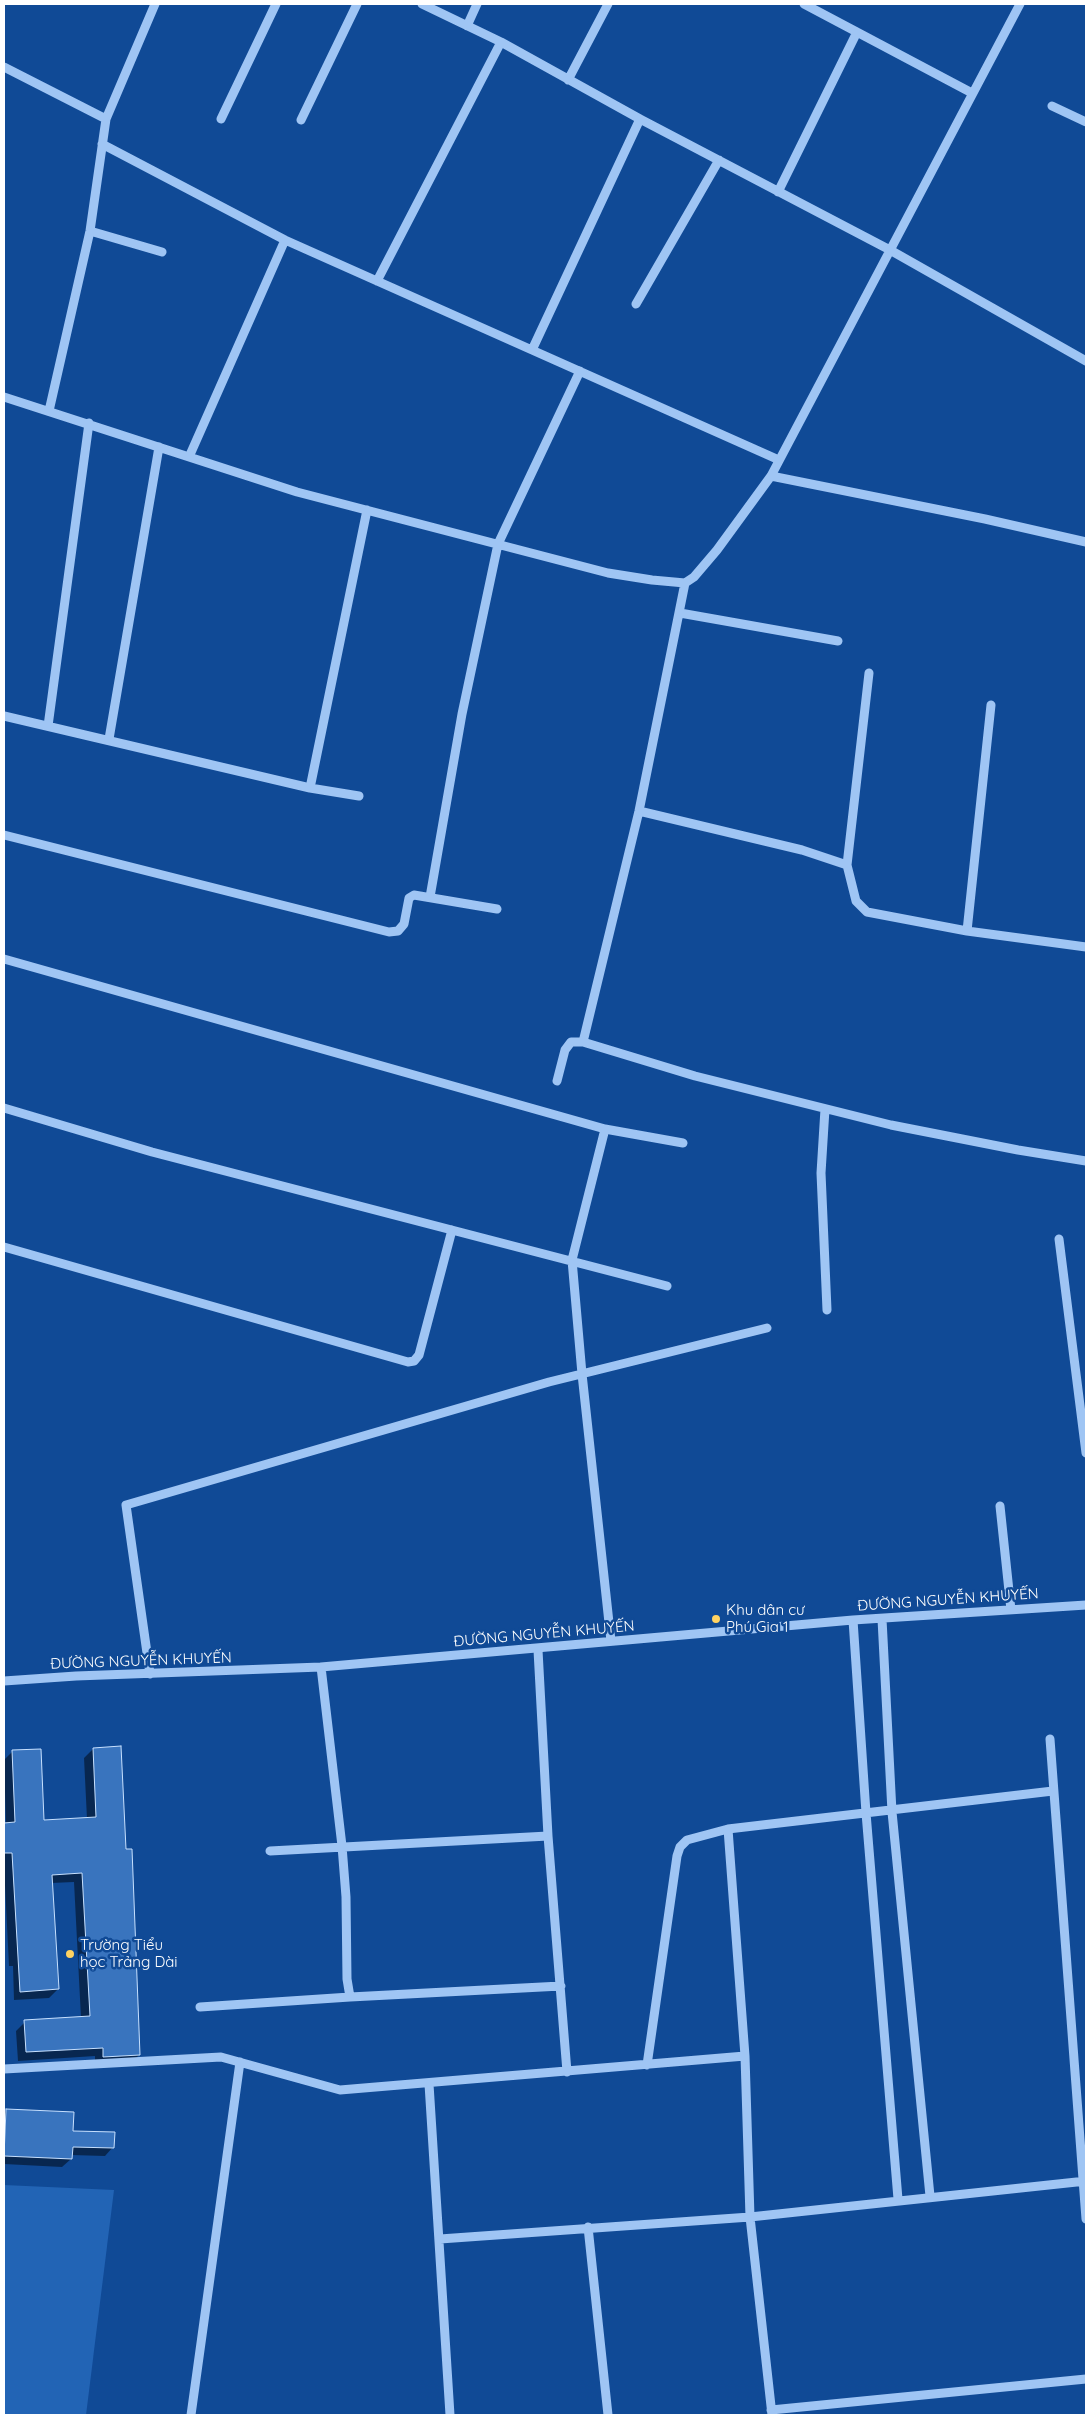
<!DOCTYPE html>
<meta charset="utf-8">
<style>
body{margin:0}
#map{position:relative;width:1090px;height:2419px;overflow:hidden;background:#104a96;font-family:Quicksand,sans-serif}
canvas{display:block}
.frame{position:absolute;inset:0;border:5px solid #fff;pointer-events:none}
</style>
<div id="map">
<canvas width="1090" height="2419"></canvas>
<div class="frame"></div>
</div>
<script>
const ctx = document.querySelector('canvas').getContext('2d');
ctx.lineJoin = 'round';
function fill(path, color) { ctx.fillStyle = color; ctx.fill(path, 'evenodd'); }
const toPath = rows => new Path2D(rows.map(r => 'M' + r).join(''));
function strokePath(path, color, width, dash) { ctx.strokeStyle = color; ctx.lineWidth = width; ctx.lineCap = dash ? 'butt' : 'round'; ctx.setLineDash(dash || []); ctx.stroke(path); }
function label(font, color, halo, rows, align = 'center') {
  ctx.font = font + ' Quicksand,sans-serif'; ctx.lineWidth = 5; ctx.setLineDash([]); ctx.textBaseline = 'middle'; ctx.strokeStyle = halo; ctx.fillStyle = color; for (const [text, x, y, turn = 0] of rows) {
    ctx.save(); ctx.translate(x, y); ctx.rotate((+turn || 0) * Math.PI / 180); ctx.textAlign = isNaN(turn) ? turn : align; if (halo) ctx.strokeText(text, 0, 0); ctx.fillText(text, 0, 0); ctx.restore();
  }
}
const green = toPath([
 [4,2185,114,2190,86,2415,4,2415]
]);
const shadow = toPath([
 [93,1749,125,1851,139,2055,130,2064,95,2066,95,2056,18,2061,16,2031,25,2022,81,2018,74,1882,51,1883,58,1989,49,1998,14,2000,13,1966,9,1966,4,1865,4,1825,6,1824,4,1760,12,1752,43,1821,87,1819,84,1758],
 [6,2111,72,2132,113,2147,105,2156,71,2155,71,2159,62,2167,4,2164,4,2113]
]);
const building = toPath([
 [121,1746,126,1849,132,1849,140,2055,103,2057,103,2048,26,2052,24,2020,90,2016,82,1873,52,1875,59,1989,20,1992,12,1853,4,1853,4,1823,15,1822,12,1750,41,1749,44,1820,96,1817,93,1748,121,1746],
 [6,2109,74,2112,73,2131,115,2132,114,2148,73,2147,72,2159,4,2156,6,2109]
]);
const minor = toPath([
 [422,4,501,42,640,119,532,350],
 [804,4,972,93],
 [467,26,477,4],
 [4,67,106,119],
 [568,80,608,4],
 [1052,106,1086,122],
 [221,119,276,4],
 [640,119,890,250,1086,361],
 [301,120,357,4],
 [102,144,285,240],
 [778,192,857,32],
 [90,231,162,252],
 [377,281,501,42],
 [636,304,719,160],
 [4,397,297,492,608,573,652,580,685,583,694,577,717,550,771,476,1020,4],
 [49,411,90,231,106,119,155,4],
 [189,457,285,240,779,460],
 [771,476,985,519,1086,542],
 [680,613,838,641],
 [4,716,310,788,359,796],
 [48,726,89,423],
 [109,739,159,447],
 [310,788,367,510],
 [639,811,802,850,847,865,856,901,867,912,967,931,1086,947],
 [4,835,389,932,398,931,404,924,409,898,414,895,497,909],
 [847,865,869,673],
 [430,897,462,714,498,544,580,371],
 [967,931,991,705],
 [4,959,605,1129,572,1260,582,1374,611,1641],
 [583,1042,639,811,685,583],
 [557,1081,565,1050,571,1042,583,1042,695,1076,891,1125,1018,1150,1086,1161],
 [4,1108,152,1152,667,1286],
 [825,1109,821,1173,827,1310],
 [605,1129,683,1143],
 [1059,1239,1086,1453],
 [4,1247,408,1362,414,1361,419,1355,452,1230],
 [1000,1506,1011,1610],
 [882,1619,892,1812,930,2196],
 [853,1620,866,1813,898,2199],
 [538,1650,548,1836,567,2072],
 [321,1667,342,1846,346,1897,347,1979,350,1997],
 [150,1674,126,1505,549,1382,767,1328],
 [4,1681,76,1676,321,1667,853,1620,1086,1605],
 [1050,1739,1086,2219],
 [728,1829,745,2056,750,2217,772,2415],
 [270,1851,548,1836],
 [200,2007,350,1997,561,1986],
 [647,2065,677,1856,680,1847,687,1840,728,1829,1053,1791],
 [4,2069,221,2057,340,2090,745,2056],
 [429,2084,450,2415],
 [588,2227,608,2415],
 [440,2239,750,2217,1086,2181],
 [771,2410,1086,2379],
 [191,2415,240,2062]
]);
const markers = [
 [716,1619,5,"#ffd362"],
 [70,1954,5,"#ffd362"]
];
const streetNames = [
 ["ĐƯỜNG NGUYỄN KHUYẾN",948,1600,-4],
 ["ĐƯỜNG NGUYỄN KHUYẾN",544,1634,-5],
 ["ĐƯỜNG NGUYỄN KHUYẾN",141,1661,-2]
];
const poiNames = [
 ["Khu dân cư",726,1610],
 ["Phú Gia 1",726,1627],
 ["Trường Tiểu",80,1945],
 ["học Trảng Dài",80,1962]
];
fill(green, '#2264b5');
fill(shadow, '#0007');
fill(building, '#3974be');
strokePath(building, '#c7e0fe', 1);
strokePath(minor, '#9fc5f4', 9);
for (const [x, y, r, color] of markers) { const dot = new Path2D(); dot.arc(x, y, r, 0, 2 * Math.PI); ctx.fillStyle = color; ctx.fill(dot); strokePath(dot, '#104a96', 2); }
label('15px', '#fff', '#104a96', streetNames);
label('15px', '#fff', '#104a96', poiNames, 'left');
</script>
